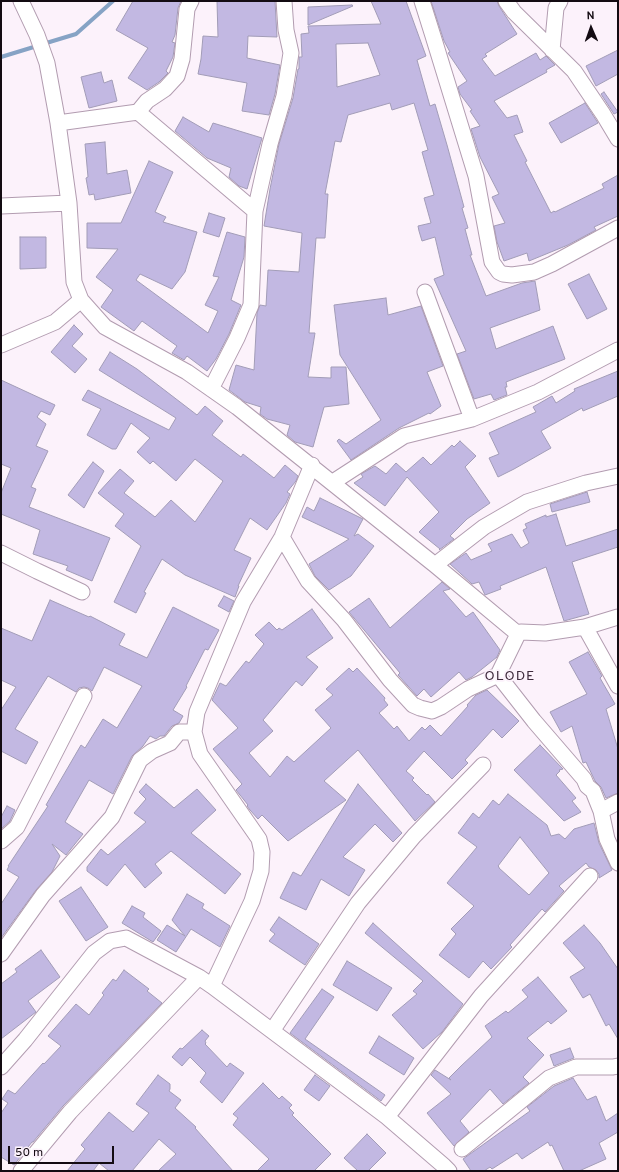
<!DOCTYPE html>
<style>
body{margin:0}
#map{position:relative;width:619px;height:1172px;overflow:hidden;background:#fcf2fb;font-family:Overpass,sans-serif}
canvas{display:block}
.frame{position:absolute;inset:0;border:2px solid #130b12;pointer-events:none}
.north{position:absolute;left:571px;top:8px;width:40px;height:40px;-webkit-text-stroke:3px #fcf2fb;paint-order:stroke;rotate:358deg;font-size:11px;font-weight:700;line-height:16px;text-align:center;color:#130b12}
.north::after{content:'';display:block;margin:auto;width:14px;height:18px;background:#130b12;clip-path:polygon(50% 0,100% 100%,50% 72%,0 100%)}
.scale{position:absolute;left:8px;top:1146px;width:106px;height:18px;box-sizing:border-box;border:2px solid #130b12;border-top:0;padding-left:5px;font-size:12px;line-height:14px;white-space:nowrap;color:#130b12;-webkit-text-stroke:3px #fcf2fb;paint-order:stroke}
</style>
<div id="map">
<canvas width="619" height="1172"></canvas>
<div class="frame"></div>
<div class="north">N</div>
<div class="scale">50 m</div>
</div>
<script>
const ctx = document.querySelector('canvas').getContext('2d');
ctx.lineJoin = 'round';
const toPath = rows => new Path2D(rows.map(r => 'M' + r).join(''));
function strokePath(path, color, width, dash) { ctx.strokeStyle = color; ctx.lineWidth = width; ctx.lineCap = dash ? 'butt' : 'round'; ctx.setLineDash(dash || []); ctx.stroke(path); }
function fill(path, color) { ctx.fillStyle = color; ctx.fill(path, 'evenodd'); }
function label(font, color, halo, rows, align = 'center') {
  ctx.font = font + ' Overpass,sans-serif'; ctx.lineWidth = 3.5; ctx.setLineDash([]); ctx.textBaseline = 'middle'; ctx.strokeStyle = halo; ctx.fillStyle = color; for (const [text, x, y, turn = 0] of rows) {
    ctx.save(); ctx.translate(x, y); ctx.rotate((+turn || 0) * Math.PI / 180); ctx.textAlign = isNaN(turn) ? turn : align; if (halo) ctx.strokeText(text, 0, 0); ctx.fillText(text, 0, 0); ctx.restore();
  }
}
const stream = toPath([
 [43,44,76,34,113,1],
 [1,57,37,46]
]);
const building = toPath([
 [133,1,181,1,178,8,175,35,172,42,175,43,173,57,166,71,168,73,159,82,147,90,128,78,148,48,116,30,133,1],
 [217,1,275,1,277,37,248,36,247,58,280,65,275,94,269,115,242,111,247,83,198,74,201,59,203,36,218,37,217,1],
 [371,1,406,1,426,56,417,60,430,106,435,104,447,145,464,207,462,208,468,228,465,229,472,255,470,255,486,296,522,283,535,281,540,310,490,328,496,349,553,326,565,359,506,382,507,387,505,387,507,395,494,400,491,394,474,399,457,354,466,351,434,279,444,275,435,237,422,241,419,231,418,226,431,223,424,198,434,195,422,152,428,150,414,103,392,110,390,103,348,115,341,142,335,141,325,194,328,194,325,238,316,238,309,333,315,333,308,377,331,378,331,367,346,367,349,404,324,407,313,447,295,442,287,435,290,425,267,419,260,414,261,407,245,402,229,390,236,365,254,370,257,313,260,305,266,306,268,270,299,272,302,233,264,226,270,189,279,144,293,98,298,69,299,69,299,57,302,57,301,34,309,33,308,26,381,24,371,1],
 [368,43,380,75,337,87,336,44,368,43],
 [431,1,497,1,499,6,517,34,485,54,487,56,482,59,495,76,536,53,540,60,546,56,555,65,546,70,547,72,494,101,507,118,517,115,523,132,514,135,527,161,525,162,551,213,554,211,555,212,604,188,602,184,618,175,618,216,594,227,596,230,568,245,529,261,527,253,504,261,497,242,494,226,505,223,492,197,499,194,480,157,471,129,480,126,470,111,472,110,460,94,458,87,467,81,448,53,450,52,444,41,431,1],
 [352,5,353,6,308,25,308,7,352,5],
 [618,50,618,74,596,86,586,66,618,50],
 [101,72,104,83,112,80,117,101,89,108,81,77,101,72],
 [604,92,618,112,614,114,601,94,604,92],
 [585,103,598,123,561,143,549,123,585,103],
 [183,117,209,132,213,123,262,138,247,189,239,186,229,177,231,168,207,158,175,131,183,117],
 [105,142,107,174,127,170,131,193,95,200,94,194,89,195,86,178,88,177,85,144,105,142],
 [149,161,173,172,155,212,166,217,163,222,197,232,185,272,172,289,140,274,136,280,208,333,218,311,205,305,219,277,213,276,227,232,245,237,244,257,231,300,241,305,229,334,216,359,207,371,187,356,184,360,172,353,177,346,142,321,134,331,101,307,113,290,96,277,118,249,87,248,87,223,121,223,149,161],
 [209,213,225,218,219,237,203,232,209,213],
 [20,237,46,237,46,268,20,269,20,237],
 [589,274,607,309,587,319,568,284,589,274],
 [386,298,388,315,421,306,443,366,427,372,441,406,430,414,429,413,399,428,351,460,337,441,339,439,346,444,381,420,340,355,334,305,386,298],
 [74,325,83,334,72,346,87,359,75,373,51,352,74,325],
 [110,352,137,369,197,415,205,406,223,421,212,435,241,457,243,454,274,478,285,465,298,476,296,481,287,492,290,494,286,503,267,530,250,518,234,550,251,558,238,586,239,586,235,597,185,575,162,559,144,592,146,593,136,613,114,602,141,546,115,526,124,514,98,493,120,469,134,481,124,493,155,517,171,500,195,522,223,481,195,459,176,481,153,461,150,464,137,452,150,438,131,423,116,449,112,449,87,435,101,409,82,400,88,390,169,430,176,418,99,370,110,352],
 [618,371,618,396,583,411,582,408,541,431,551,448,514,469,498,477,489,458,499,454,489,433,536,412,533,407,552,396,556,403,575,391,574,389,618,371],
 [1,380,55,405,50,415,41,411,37,417,46,424,36,446,48,451,31,487,36,489,29,507,110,538,92,581,66,570,68,566,33,554,40,530,1,514,1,493,11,468,1,464,1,380],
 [460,441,476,456,465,467,490,503,467,519,450,536,454,539,439,550,440,549,419,532,439,512,407,477,385,506,354,483,363,477,361,474,375,466,386,474,396,463,406,472,423,457,431,465,452,445,454,447,460,441],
 [93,462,104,471,84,508,68,495,93,462],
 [587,492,590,502,552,512,550,504,587,492],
 [320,498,363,519,354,536,358,534,374,546,351,576,329,590,315,576,309,564,349,539,302,517,307,507,314,511,320,498],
 [556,514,566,546,618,529,618,547,572,562,589,614,564,621,546,567,500,586,501,589,485,595,479,582,472,584,450,564,466,553,471,560,492,551,488,544,512,534,521,548,529,543,523,530,527,528,525,524,546,515,546,517,556,514],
 [442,582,450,589,443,591,466,617,473,612,500,650,497,657,472,677,466,680,459,672,431,697,424,689,417,696,398,675,400,673,349,612,369,598,390,628,442,582],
 [224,596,234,601,229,612,218,606,224,596],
 [50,600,89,617,90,616,125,634,119,645,147,658,173,607,219,630,208,650,205,649,186,686,187,687,173,710,183,716,179,723,172,726,164,736,160,736,156,739,150,736,143,746,132,756,113,794,89,780,65,822,83,834,66,855,52,844,60,856,52,872,36,890,1,938,1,904,19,877,7,870,9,866,8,866,48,806,46,805,81,745,85,748,103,719,117,728,142,686,104,667,92,691,88,688,84,687,79,688,76,692,48,676,15,729,38,742,26,764,1,751,1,710,16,687,1,680,1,628,32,641,50,600],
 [312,609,333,638,306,657,318,667,302,686,296,681,263,720,273,731,249,753,270,777,287,756,294,762,331,728,315,710,333,695,326,689,349,668,353,672,357,668,385,698,384,700,388,705,379,713,394,729,397,726,409,741,422,727,425,730,430,725,441,736,468,706,467,705,476,695,487,690,519,721,502,738,493,729,465,760,468,763,452,779,424,751,406,771,414,778,412,780,427,795,428,794,435,802,415,821,358,750,324,781,346,800,288,841,262,815,258,819,250,810,247,806,248,805,236,790,242,784,213,749,238,728,212,700,220,683,226,686,246,661,249,663,264,644,255,635,269,622,277,630,279,628,282,630,312,609],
 [588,652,602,676,600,678,615,704,606,709,618,749,618,793,606,798,601,787,595,781,586,762,583,763,572,726,561,732,550,712,587,694,569,662,588,652],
 [540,745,563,769,559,770,560,771,556,775,576,798,572,801,581,812,564,821,514,770,540,745],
 [146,784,174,808,197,789,216,810,191,833,241,874,225,894,171,851,155,864,162,873,145,888,125,864,107,886,87,871,87,867,101,849,108,855,146,822,134,813,146,799,139,792,146,784],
 [358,784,402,833,393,842,375,824,343,857,365,870,349,896,321,879,306,910,280,898,293,872,301,876,358,784],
 [508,794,547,825,551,836,559,834,565,839,574,829,594,823,599,843,612,870,599,878,599,874,596,870,589,867,586,863,559,886,564,891,545,912,542,909,510,945,512,947,491,969,483,961,469,978,439,955,456,934,451,929,474,906,447,883,477,847,458,833,473,813,479,818,493,800,499,805,508,794],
 [520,837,549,873,529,895,499,868,499,867,498,866,520,837],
 [7,806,15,810,10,821,1,829,1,817,7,806],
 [81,887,108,927,86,941,59,901,81,887],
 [187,894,204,904,202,908,230,926,220,947,191,929,176,952,157,940,167,925,185,936,172,920,187,894],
 [132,906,145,913,143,917,161,931,153,942,122,923,132,906],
 [279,917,319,944,305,965,269,941,275,934,270,930,279,917],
 [373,923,463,1004,442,1032,423,1049,392,1015,417,994,413,991,423,981,365,933,373,923],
 [584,925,600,943,618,969,618,1039,609,1024,606,1026,590,994,583,998,570,977,585,968,563,943,584,925],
 [41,950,60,977,28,1001,36,1012,1,1039,1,984,17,972,15,969,41,950],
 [347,961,392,988,377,1011,333,985,347,961],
 [124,970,149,989,147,991,162,1003,63,1106,33,1142,32,1142,14,1165,1,1157,1,1113,8,1103,2,1099,8,1090,15,1094,43,1063,44,1064,61,1046,48,1036,76,1004,89,1015,104,995,102,993,113,979,116,981,124,970],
 [538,977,567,1011,551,1024,548,1021,527,1038,544,1055,523,1077,529,1083,503,1104,490,1089,460,1121,469,1132,454,1146,427,1113,451,1094,431,1075,435,1070,451,1080,449,1078,461,1066,492,1037,485,1026,506,1011,508,1013,528,997,522,990,538,977],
 [322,989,334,997,305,1039,385,1095,381,1101,290,1033,322,989],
 [202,1030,209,1036,205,1041,206,1043,205,1044,227,1067,230,1063,244,1073,222,1103,200,1082,206,1073,190,1057,182,1066,172,1057,180,1048,182,1049,202,1030],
 [379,1036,414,1058,404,1075,369,1053,379,1036],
 [570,1048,574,1058,554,1066,550,1055,570,1048],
 [158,1075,170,1084,170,1089,169,1091,181,1100,175,1108,196,1127,195,1128,233,1171,158,1171,176,1154,159,1139,132,1171,109,1171,99,1163,93,1171,67,1171,85,1149,81,1145,109,1112,133,1132,149,1113,136,1104,158,1075],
 [315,1075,330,1086,319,1101,304,1090,315,1075],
 [573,1078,587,1100,596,1096,606,1121,618,1113,618,1132,599,1143,606,1159,579,1171,564,1171,552,1145,550,1146,548,1142,522,1159,517,1153,492,1169,490,1167,484,1171,471,1171,463,1159,530,1111,527,1107,554,1086,573,1078],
 [263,1083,279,1099,282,1096,292,1105,289,1108,294,1113,292,1115,331,1154,314,1171,257,1171,269,1159,233,1125,238,1118,233,1114,263,1083],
 [367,1134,386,1153,368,1171,358,1171,344,1158,367,1134]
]);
const minor = toPath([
 [21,1,37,35,47,63,58,123,69,203,74,282,81,300,105,327,187,372,237,407,435,565,518,634,521,632,545,633,585,627,618,617],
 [422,1,433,36,476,176,492,262,499,272,503,274,512,275,534,272,552,264,618,228],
 [506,1,514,12,574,71,603,114,618,139],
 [552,50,556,8,560,1],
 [138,112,255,211],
 [58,123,138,112,147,101,165,89,177,76,182,59,187,9,191,1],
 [1,206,69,203],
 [425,292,472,419],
 [1,345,55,322,81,300],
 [211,389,237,338,251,305,255,211,270,144,284,96,291,53,286,30,284,1],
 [333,482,404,436,472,419,538,392,618,350],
 [282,537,308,581,344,620,390,680,413,705,420,708,432,711,441,707,468,689,498,675,518,634],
 [1,553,37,571,82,592],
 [435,565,484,527,527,502,586,483,618,476],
 [585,627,618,686],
 [498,675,534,721,584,779,587,786,593,791,601,811,618,802],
 [601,811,607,839,618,863],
 [1,841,17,827,84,696],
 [1,954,43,895,112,817,140,760,152,751,170,743,179,732,194,732],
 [212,986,252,901,261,871,262,852,259,839,200,754,194,732,197,712,243,602,282,537,312,465],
 [272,1031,358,903,414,836,483,765],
 [1,1067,25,1040,94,953,110,941,126,938,199,977,212,986,387,1117,444,1166,449,1171],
 [387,1117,481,996,590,876],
 [462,1149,549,1078,576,1067,613,1067,618,1066],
 [21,1171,70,1112,199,977]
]);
const quarterNames = [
 ["OLODE",510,677]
];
strokePath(stream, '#86a3c5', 4);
fill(building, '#c2b8e2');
strokePath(building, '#a29cb7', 1);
strokePath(minor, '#b29cb0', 17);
strokePath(minor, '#fff', 15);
ctx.letterSpacing = '1px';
label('14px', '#3e2b3c', '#fcf2fb', quarterNames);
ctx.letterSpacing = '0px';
</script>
